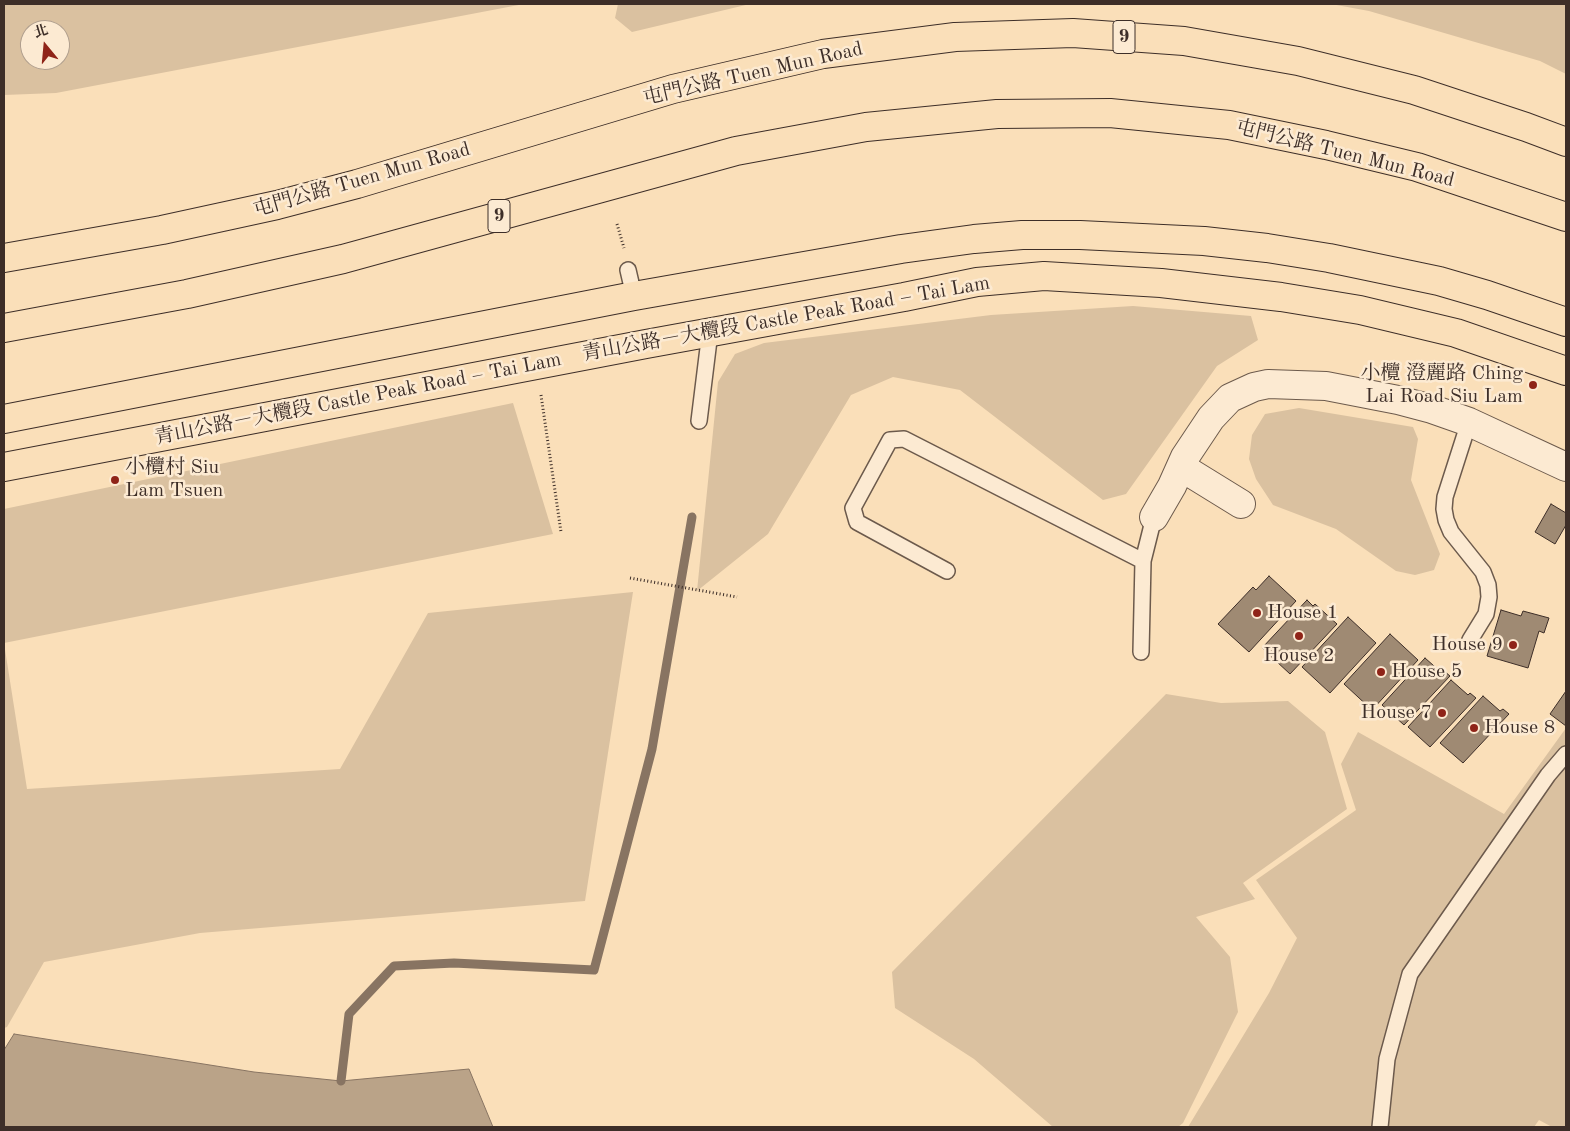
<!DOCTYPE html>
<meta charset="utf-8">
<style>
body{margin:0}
#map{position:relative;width:1570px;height:1131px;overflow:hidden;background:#fadfb9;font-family:"Old Standard TT","Noto Serif TC",serif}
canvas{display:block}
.frame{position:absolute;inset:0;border:5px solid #3d2e28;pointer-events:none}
.north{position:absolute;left:20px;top:20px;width:50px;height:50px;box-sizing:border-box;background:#fcead2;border:1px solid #b09f8e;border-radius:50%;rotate:343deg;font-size:14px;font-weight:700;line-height:20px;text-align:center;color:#3d2e28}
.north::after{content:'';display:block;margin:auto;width:18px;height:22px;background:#8f2418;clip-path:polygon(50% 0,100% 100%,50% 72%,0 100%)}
</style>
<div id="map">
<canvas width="1570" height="1131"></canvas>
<div class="frame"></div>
<div class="north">北</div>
</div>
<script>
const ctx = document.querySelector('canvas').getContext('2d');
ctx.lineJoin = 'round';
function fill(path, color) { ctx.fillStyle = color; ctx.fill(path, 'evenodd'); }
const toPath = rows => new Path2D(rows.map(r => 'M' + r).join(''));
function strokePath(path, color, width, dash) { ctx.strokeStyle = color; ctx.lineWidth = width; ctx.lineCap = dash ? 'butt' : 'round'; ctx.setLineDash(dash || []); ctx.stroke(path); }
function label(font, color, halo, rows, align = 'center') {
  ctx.font = font + ' "Old Standard TT","Noto Serif TC",serif'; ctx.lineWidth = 5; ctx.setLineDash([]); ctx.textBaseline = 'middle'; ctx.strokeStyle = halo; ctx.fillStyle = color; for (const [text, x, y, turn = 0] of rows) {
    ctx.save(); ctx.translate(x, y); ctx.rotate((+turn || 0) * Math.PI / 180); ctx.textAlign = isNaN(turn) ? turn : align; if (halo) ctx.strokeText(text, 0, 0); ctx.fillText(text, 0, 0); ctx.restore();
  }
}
const green = toPath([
 [4,4,524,4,56,93,4,95],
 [30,30,60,30,60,60,30,60],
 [618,4,750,4,632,32,615,18],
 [1331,4,1566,4,1566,74,1540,61,1369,11],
 [1133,306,1251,316,1258,340,1217,366,1126,494,1103,500,960,390,893,377,851,395,768,534,697,591,718,382,735,354,764,343,991,315],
 [513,403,553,534,4,643,27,789,340,769,428,613,633,592,585,901,200,933,44,962,7,1027,4,1028,4,509],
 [1299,408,1413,427,1418,439,1411,480,1440,554,1434,570,1415,575,1396,571,1336,529,1273,505,1256,479,1249,459,1252,435,1265,414],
 [1166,694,1221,703,1288,701,1325,732,1347,809,1243,883,1255,899,1196,917,1230,957,1238,1012,1183,1123,1178,1127,1053,1127,974,1059,895,1008,892,972],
 [1566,728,1566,1127,1552,1127,1539,1120,1534,1127,1188,1127,1269,993,1297,938,1256,880,1356,810,1341,764,1358,732,1504,814]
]);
const water = toPath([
 [14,1034,254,1072,341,1081,469,1069,493,1127,4,1127,4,1050,14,1034]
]);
const stream = toPath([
 [341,1081,349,1014,394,966,454,963,594,970,652,749,692,517]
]);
const building = toPath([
 [1551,504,1566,513,1566,525,1555,544,1535,532,1551,504],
 [1269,576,1296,601,1249,652,1218,624,1253,587,1256,590,1269,576],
 [1307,600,1313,606,1315,604,1337,624,1290,674,1262,648,1307,600],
 [1501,610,1521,616,1523,611,1549,618,1544,633,1539,631,1528,668,1487,656,1501,610],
 [1348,617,1376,643,1330,693,1302,667,1348,617],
 [1390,634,1418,660,1372,710,1344,684,1390,634],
 [1425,658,1442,673,1444,671,1450,676,1404,725,1382,705,1425,658],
 [1451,680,1468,695,1470,693,1476,698,1430,747,1408,727,1451,680],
 [1566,691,1566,726,1550,714,1566,691],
 [1483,696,1500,711,1503,709,1509,714,1463,763,1440,743,1483,696]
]);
const path = toPath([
 [617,224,624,248],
 [541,395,561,532],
 [630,578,737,597]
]);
const lane = toPath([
 [628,270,634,296],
 [699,421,710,332],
 [1469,422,1445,497,1444,509,1446,520,1451,532,1483,572,1488,585,1489,597,1486,614,1470,640],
 [947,571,857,522,853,508,890,440,904,439,1143,561],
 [1141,652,1143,561,1154,517],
 [1380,1127,1387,1059,1410,974,1548,775,1566,754]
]);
const street = toPath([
 [1181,467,1241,504],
 [1154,517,1172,486,1185,457,1211,418,1230,398,1254,387,1268,384,1326,386,1398,400,1432,409,1469,422,1566,467]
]);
const primary = toPath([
 [4,419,634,296,901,249,974,239,1022,235,1080,235,1204,241,1267,248,1329,258,1439,281,1487,295,1566,322],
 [4,467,646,344,904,297,977,282,1044,276,1161,283,1281,297,1360,310,1456,333,1566,371]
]);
const highway = toPath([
 [4,258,162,230,277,205,357,184,673,89,823,54,955,37,1073,33,1184,41,1298,61,1414,90,1526,127,1566,142],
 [4,328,187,294,343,259,736,151,866,127,997,114,1110,113,1229,125,1326,145,1417,167,1566,217]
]);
const markers = [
 [1533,385,5,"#8f2418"],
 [115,480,5,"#8f2418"],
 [1257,613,5,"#8f2418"],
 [1299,636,5,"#8f2418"],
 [1513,645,5,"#8f2418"],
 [1381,672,5,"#8f2418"],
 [1442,713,5,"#8f2418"],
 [1474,728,5,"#8f2418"]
];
const shields = [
 [1124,37,22],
 [499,216,22]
];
const shieldNames = [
 ["9",1124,37],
 ["9",499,216]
];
const streetNames = [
 ["屯門公路 Tuen Mun Road",753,74,-13],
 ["屯門公路 Tuen Mun Road",1345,154,14],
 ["屯門公路 Tuen Mun Road",362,180,-16],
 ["青山公路－大欖段 Castle Peak Road – Tai Lam",786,319,-10],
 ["青山公路－大欖段 Castle Peak Road – Tai Lam",358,399,-11]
];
const poiNames = [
 ["小欖 澄麗路 Ching",1523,374,"right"],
 ["Lai Road Siu Lam",1523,397,"right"],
 ["小欖村 Siu",125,468],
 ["Lam Tsuen",125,491],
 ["House 1",1267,613],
 ["House 9",1503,645,"right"],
 ["House 2",1299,656,"center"],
 ["House 5",1391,672],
 ["House 7",1432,713,"right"],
 ["House 8",1484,728]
];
fill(green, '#dac1a0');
fill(water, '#baa388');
strokePath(water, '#887462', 1);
strokePath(stream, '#887462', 9);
fill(building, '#9f8a73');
strokePath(building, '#3d2e28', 1);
strokePath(lane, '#6c5a4c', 18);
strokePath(street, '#6c5a4c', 30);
strokePath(primary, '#3d2e28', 30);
strokePath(highway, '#3d2e28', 30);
strokePath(path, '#3d2e28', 3, [1, 2.5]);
strokePath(lane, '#fcead2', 15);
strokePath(street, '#fcead2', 28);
strokePath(primary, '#fadfb9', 28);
strokePath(highway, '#fadfb9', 28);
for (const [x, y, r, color] of markers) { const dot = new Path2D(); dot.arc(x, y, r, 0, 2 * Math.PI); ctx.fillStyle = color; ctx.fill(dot); strokePath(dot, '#fcead2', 2); }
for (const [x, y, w] of shields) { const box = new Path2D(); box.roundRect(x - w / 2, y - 16.5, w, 33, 4); ctx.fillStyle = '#fcead2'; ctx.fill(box); strokePath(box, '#3d2e28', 1); }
label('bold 19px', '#3d2e28', null, shieldNames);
label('20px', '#3d2e28', '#fcead2', streetNames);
label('20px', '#3d2e28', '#fcead2', poiNames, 'left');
</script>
